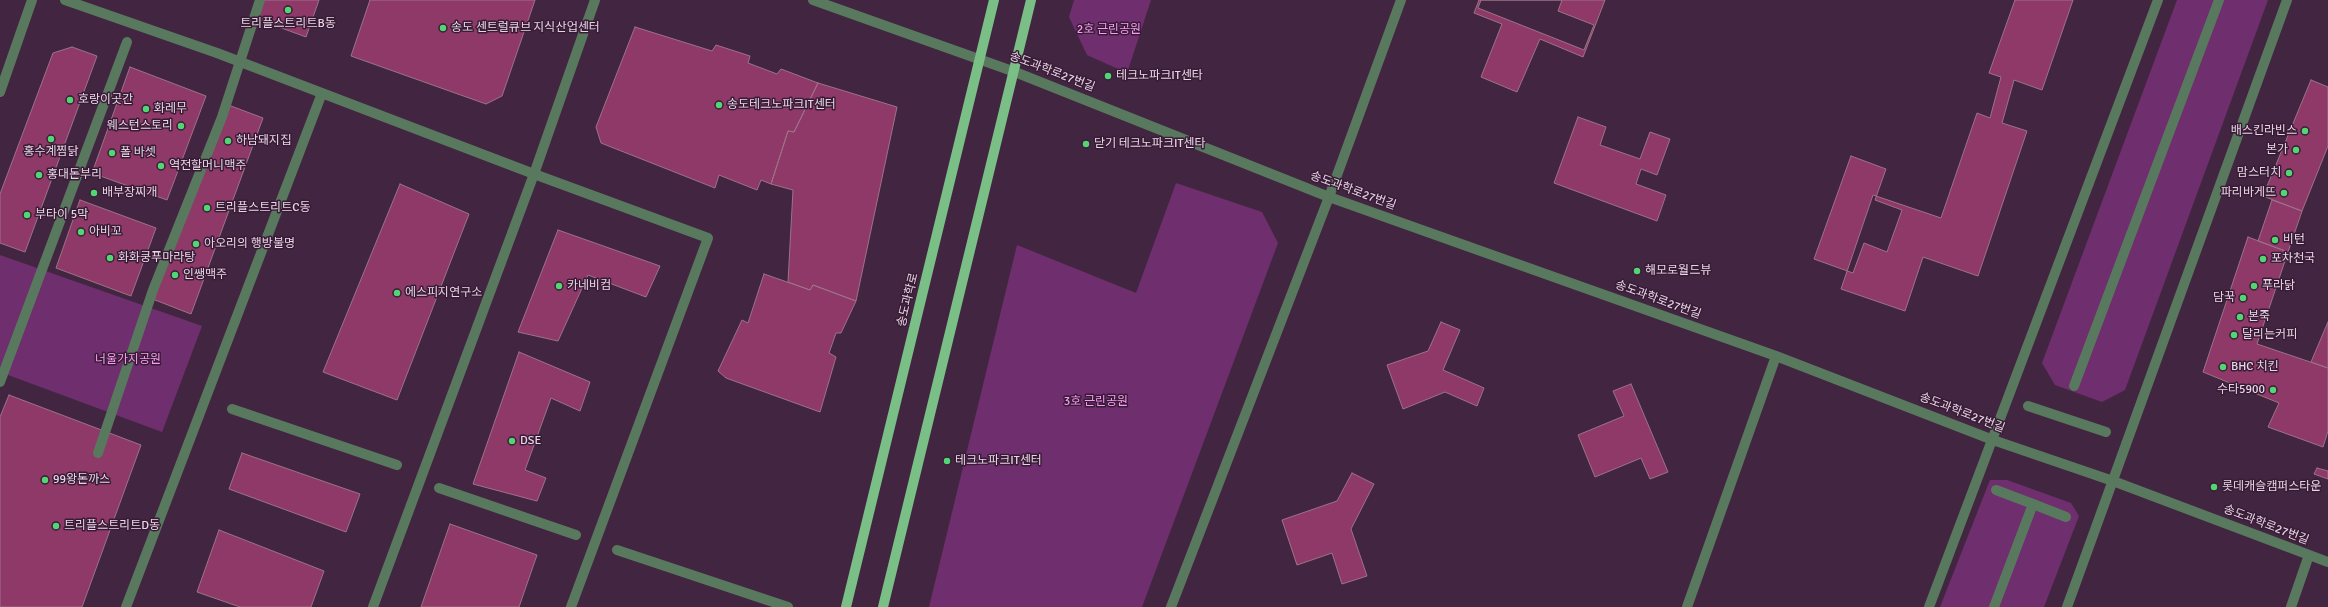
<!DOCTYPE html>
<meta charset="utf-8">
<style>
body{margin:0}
canvas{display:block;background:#422641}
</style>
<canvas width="2328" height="607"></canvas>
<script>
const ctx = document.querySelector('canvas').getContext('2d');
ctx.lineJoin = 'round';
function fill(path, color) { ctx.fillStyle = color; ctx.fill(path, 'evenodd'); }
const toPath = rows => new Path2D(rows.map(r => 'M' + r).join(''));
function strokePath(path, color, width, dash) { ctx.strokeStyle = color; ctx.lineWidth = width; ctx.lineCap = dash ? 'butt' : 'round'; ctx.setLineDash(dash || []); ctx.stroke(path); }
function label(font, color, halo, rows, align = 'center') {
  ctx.font = font + ' Signika,"Noto Sans KR",sans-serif'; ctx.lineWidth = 3; ctx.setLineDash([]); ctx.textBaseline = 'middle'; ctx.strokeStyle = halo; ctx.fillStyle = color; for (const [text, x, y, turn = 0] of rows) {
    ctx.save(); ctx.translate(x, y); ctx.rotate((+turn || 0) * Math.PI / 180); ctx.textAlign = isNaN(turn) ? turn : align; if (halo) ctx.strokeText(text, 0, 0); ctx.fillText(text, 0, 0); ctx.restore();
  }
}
const green = toPath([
 [1074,0,1151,0,1127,73,1087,55,1069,17],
 [2177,0,2268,0,2125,390,2102,402,2055,385,2042,363],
 [1176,183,1262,212,1278,243,1142,607,929,607,1017,245,1136,293],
 [0,255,202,326,162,432,0,372],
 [1990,480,2007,480,2071,503,2079,516,2044,607,1940,607]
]);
const building = toPath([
 [264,0,319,0,306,37,257,19,264,0],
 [370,0,535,0,502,96,486,104,351,56,370,0],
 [1479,0,1605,0,1583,57,1540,39,1517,92,1481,77,1502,24,1474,13,1479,0],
 [1481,0,1562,0,1558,11,1594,25,1584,50,1478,8,1481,0],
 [2015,0,2073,0,2042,90,2014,80,2002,123,2027,131,1978,276,1923,257,1905,311,1841,289,1873,195,1941,218,1977,113,1990,118,2001,77,1989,73,2015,0],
 [635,27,712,51,716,45,750,56,748,63,777,74,781,69,818,83,794,132,788,131,771,184,761,180,757,190,719,175,715,188,601,143,596,127,635,27],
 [72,47,97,56,25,252,0,243,0,194,53,53,72,47],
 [130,67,206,96,167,200,92,173,130,67],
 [2311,80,2328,87,2328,146,2302,211,2263,196,2311,80],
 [818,83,897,107,856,301,813,285,810,290,788,282,793,190,771,184,788,131,794,132,818,83],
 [223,103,263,118,191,314,150,298,223,103],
 [1578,117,1606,127,1600,145,1640,159,1650,132,1670,139,1657,175,1641,169,1636,184,1666,195,1657,221,1554,183,1578,117],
 [1851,156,1886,169,1875,200,1902,210,1887,252,1864,243,1853,273,1814,259,1851,156],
 [400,184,469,214,397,400,323,372,400,184],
 [80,200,156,228,131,296,56,268,80,200],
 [2272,200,2302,211,2288,252,2258,241,2272,200],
 [558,230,660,266,646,297,588,275,558,341,518,332,558,230],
 [2248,237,2288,252,2257,344,2328,368,2328,431,2323,447,2268,427,2279,403,2203,372,2248,237],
 [764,274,810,290,813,285,856,301,841,333,836,333,829,353,836,357,820,412,726,378,718,371,742,320,748,323,764,274],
 [1441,322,1460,330,1443,370,1484,388,1477,406,1445,392,1403,409,1387,365,1428,351,1441,322],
 [2328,322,2328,368,2311,362,2328,322],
 [519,352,590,382,580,411,551,398,525,470,546,478,537,501,473,484,519,352],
 [1631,384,1668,472,1650,479,1641,458,1595,477,1578,435,1624,416,1613,391,1631,384],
 [9,395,141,445,82,607,0,607,0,417,9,395],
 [242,453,360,494,346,532,229,489,242,453],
 [2317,468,2328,471,2328,479,2314,474,2317,468],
 [1352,473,1374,484,1351,529,1367,576,1342,584,1332,553,1297,565,1282,520,1337,501,1352,473],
 [450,524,537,555,519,607,421,607,450,524],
 [219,530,324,571,311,607,240,607,197,592,219,530]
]);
const minor = toPath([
 [65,0,217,53,534,174,708,238,571,607],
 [813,0,1015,72,1329,197,1776,356,1993,440,2113,481,2328,562],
 [0,92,32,0],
 [0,382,127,42],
 [2074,386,2219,0],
 [2028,406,2106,432],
 [232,409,397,465],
 [98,453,153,290,222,117,260,0],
 [439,488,576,535],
 [1996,490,2033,504],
 [617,550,788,607],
 [126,607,322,93],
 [373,607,534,174,595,0],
 [1171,607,1329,197,1401,0],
 [1687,607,1776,356],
 [1929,607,2158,0],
 [1994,607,2033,504,2066,517],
 [2067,607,2287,0],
 [2291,607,2309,555]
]);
const major = toPath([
 [846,607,994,0],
 [883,607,1031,0]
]);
const markers = [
 [288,10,4,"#52d673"],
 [443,28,4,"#52d673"],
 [1108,76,4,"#52d673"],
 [70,100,4,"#52d673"],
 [719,105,4,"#52d673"],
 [146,109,4,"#52d673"],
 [181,126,4,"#52d673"],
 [2305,131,4,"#52d673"],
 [51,139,4,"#52d673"],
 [228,141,4,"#52d673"],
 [1086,144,4,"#52d673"],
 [2296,150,4,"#52d673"],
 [112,153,4,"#52d673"],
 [161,166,4,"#52d673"],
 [2289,173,4,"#52d673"],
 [39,175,4,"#52d673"],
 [94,193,4,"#52d673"],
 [2284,193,4,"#52d673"],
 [207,208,4,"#52d673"],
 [27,215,4,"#52d673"],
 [81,232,4,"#52d673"],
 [2275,240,4,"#52d673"],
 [196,244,4,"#52d673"],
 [110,258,4,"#52d673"],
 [2263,259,4,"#52d673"],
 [1637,271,4,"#52d673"],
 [175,275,4,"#52d673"],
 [559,286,4,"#52d673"],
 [2254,286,4,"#52d673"],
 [397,293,4,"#52d673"],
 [2243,298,4,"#52d673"],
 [2240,317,4,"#52d673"],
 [2234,335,4,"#52d673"],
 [2223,367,4,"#52d673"],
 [2273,390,4,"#52d673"],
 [512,441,4,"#52d673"],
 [947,461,4,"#52d673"],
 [45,480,4,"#52d673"],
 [2214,487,4,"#52d673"],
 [56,526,4,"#52d673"]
];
const poiNames = [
 ["트리플스트리트B동",288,24,"center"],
 ["송도 센트럴큐브 지식산업센터",451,28],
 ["테크노파크IT센타",1116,76],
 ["호랑이곳간",78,100],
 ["송도테크노파크IT센터",727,105],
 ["화레무",154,109],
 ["웨스턴스토리",173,126,"right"],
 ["배스킨라빈스",2297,131,"right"],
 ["하남돼지집",236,141],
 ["닫기 테크노파크IT센타",1094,144],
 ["본가",2288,150,"right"],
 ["홍수계찜닭",51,152,"center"],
 ["폴 바셋",120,153],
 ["역전할머니맥주",169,166],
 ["맘스터치",2281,173,"right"],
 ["홍대돈부리",47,175],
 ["배부장찌개",102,193],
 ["파리바게뜨",2276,193,"right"],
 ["트리플스트리트C동",215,208],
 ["부타이 5막",35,215],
 ["아비꼬",89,232],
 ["비턴",2283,240],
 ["아오리의 행방불명",204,244],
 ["화화쿵푸마라탕",118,258],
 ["포차천국",2271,259],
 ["해모로월드뷰",1645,271],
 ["인쌩맥주",183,275],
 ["카네비컴",567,286],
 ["푸라닭",2262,286],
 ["에스피지연구소",405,293],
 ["담꾹",2235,298,"right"],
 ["본죽",2248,317],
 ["달리는커피",2242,335],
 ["BHC 치킨",2231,367],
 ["수타5900",2265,390,"right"],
 ["DSE",520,441],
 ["테크노파크IT센터",955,461],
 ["99왕돈까스",53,480],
 ["롯데캐슬캠퍼스타운",2222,487],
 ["트리플스트리트D동",64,526]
];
const parkNames = [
 ["2호 근린공원",1109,30],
 ["너울가지공원",128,360],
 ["3호 근린공원",1096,402]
];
const streetNames = [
 ["송도과학로27번길",1052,72,21],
 ["송도과학로27번길",1353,191,20],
 ["송도과학로",908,300,-76],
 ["송도과학로27번길",1658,300,20],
 ["송도과학로27번길",1962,413,21],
 ["송도과학로27번길",2266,525,21]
];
fill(green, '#6f2e6d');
fill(building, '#8e3968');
strokePath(building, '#9d7287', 1);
strokePath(minor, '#58795d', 10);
strokePath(major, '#7abf86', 10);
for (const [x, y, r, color] of markers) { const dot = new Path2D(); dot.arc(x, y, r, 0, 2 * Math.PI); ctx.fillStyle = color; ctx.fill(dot); strokePath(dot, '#381c36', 1.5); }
label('12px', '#e8d5e6', '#381c36', poiNames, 'left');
label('12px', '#fa9cf5', '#381c36', parkNames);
label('12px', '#e8d5e6', '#381c36', streetNames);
</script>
